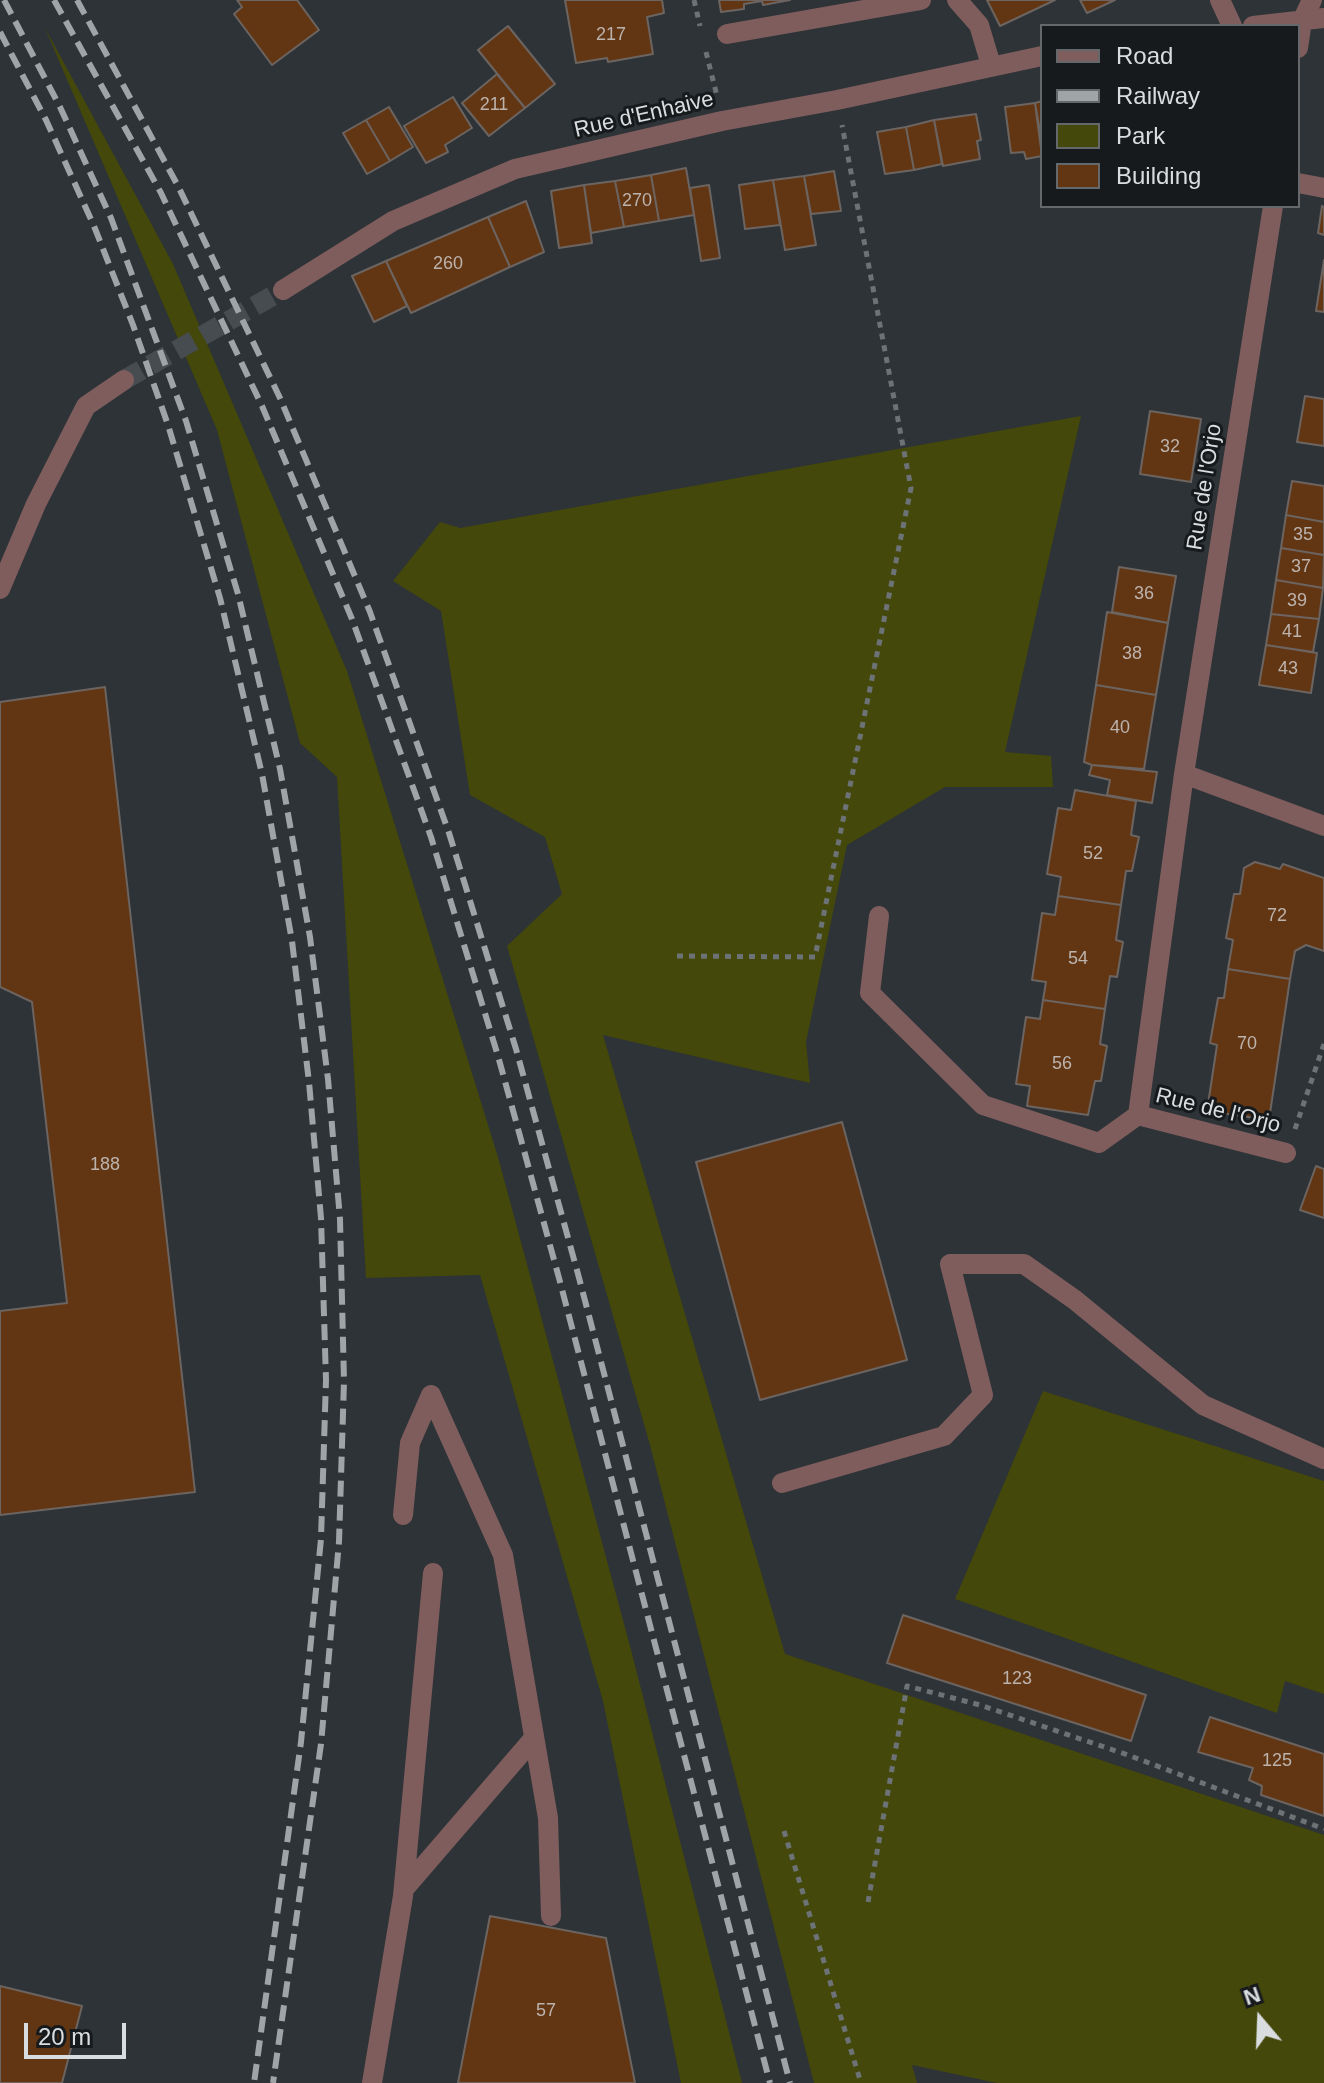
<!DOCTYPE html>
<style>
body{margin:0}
#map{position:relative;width:1324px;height:2083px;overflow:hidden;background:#2d3337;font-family:Arial,sans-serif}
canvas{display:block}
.legend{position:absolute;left:1040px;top:24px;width:260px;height:184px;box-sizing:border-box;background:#171a1c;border:2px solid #65686a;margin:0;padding:10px 14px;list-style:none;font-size:24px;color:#d9dde0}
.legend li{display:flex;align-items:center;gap:16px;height:40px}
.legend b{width:40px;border:2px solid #65686a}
.north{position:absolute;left:1220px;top:1979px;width:80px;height:80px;-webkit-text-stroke:6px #171a1c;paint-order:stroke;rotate:341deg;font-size:22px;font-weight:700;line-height:32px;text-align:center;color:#d9dde0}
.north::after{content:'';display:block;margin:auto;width:28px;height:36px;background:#d9dde0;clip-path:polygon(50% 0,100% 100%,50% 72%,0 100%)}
.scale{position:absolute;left:24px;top:2023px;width:102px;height:36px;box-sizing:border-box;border:4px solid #d9dde0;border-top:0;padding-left:10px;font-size:24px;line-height:28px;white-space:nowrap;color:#d9dde0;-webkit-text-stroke:6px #171a1c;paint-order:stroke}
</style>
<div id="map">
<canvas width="1324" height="2083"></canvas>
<ul class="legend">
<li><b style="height:10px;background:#7f5d5d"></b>Road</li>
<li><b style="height:10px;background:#9fa4a7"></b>Railway</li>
<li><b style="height:22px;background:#44480a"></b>Park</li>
<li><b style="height:22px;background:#633613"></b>Building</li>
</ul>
<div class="north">N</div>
<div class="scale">20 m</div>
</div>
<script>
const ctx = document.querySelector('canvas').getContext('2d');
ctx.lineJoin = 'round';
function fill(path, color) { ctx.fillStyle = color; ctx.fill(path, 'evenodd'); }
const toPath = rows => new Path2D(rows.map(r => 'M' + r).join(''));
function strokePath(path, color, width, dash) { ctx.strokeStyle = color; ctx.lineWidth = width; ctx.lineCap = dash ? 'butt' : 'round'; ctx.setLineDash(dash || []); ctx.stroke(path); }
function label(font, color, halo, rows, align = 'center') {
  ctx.font = font + ' Arial,sans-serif'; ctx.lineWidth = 6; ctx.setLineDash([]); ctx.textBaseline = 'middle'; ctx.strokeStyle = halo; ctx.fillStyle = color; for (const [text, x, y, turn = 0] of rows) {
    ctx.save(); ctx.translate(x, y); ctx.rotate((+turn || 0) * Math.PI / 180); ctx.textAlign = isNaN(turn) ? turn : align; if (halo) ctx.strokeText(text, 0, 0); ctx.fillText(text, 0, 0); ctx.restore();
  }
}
const green = toPath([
 [45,28,173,264,347,671,498,1157,630,1646,742,2083,681,2083,603,1701,480,1275,366,1278,337,777,300,743,217,430],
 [1081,416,1005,752,1051,756,1053,787,945,787,847,845,806,1042,810,1083,603,1035,785,1654,1324,1835,1324,2083,997,2083,912,2065,917,2083,814,2083,650,1445,507,946,562,894,545,837,470,795,441,611,393,581,440,522,460,528],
 [1043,1391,1324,1481,1324,1694,1285,1681,1277,1713,955,1599]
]);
const building = toPath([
 [237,0,297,0,319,30,272,65,234,14,242,7,237,0],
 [565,0,662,0,664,13,647,17,653,54,608,62,607,58,576,63,565,0],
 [719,0,790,0,763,5,762,1,744,4,744,9,721,12,719,0],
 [987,0,1055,0,1000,26,987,0],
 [1080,0,1115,0,1087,13,1080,0],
 [508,26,555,84,525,108,478,50,508,26],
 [497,74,525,108,489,136,462,103,497,74],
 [453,97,472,128,445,145,448,152,426,163,404,126,453,97],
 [1042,101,1042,143,1035,103,1042,101],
 [1035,103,1042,156,1026,159,1024,152,1011,153,1005,107,1035,103],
 [389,107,413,147,390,161,366,120,389,107],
 [976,114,981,140,977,141,980,159,943,166,934,120,976,114],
 [366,120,390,161,367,174,343,133,366,120],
 [934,120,942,164,914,170,906,127,934,120],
 [906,127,914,170,885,174,877,132,906,127],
 [686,168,694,215,659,221,651,175,686,168],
 [834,171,841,211,811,214,804,176,834,171],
 [651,175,659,221,624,227,615,181,651,175],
 [804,176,816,245,785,250,773,180,804,176],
 [773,180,780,225,745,229,739,185,773,180],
 [615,181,624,227,591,233,584,185,615,181],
 [584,185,592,243,559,248,551,191,584,185],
 [709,185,720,258,701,261,690,188,709,185],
 [526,201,544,252,510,267,488,217,526,201],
 [1322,206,1324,207,1324,235,1318,233,1322,206],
 [488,217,510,267,411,313,386,261,488,217],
 [1324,260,1324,312,1316,311,1324,260],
 [386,261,407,306,374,322,352,276,386,261],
 [1305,396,1324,399,1324,446,1297,442,1305,396],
 [1150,411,1201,419,1191,482,1140,474,1150,411],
 [1292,481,1324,486,1324,522,1286,515,1292,481],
 [1286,515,1324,522,1324,555,1281,548,1286,515],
 [1281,548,1324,555,1323,588,1276,580,1281,548],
 [1119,567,1176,576,1168,623,1112,612,1119,567],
 [1276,580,1323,588,1319,619,1271,614,1276,580],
 [1107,612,1168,623,1156,695,1096,685,1107,612],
 [1271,614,1319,619,1313,652,1266,645,1271,614],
 [1266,645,1317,653,1311,693,1259,685,1266,645],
 [1096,685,1156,695,1144,769,1092,765,1084,762,1096,685],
 [105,687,195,1492,0,1515,0,1311,67,1303,32,1002,0,987,0,702,105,687],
 [1092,765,1157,772,1152,803,1107,795,1110,780,1089,775,1092,765],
 [1075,790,1136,801,1131,835,1139,837,1132,871,1126,871,1121,905,1058,896,1061,877,1047,874,1058,808,1071,810,1075,790],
 [1255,862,1280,869,1283,864,1324,878,1324,951,1306,945,1295,951,1290,979,1228,969,1233,940,1226,938,1234,894,1240,894,1244,868,1255,862],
 [1058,896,1121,905,1116,940,1123,942,1117,977,1110,976,1105,1009,1043,1000,1046,982,1032,980,1042,913,1055,915,1058,896],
 [1228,969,1290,979,1269,1120,1207,1111,1217,1045,1210,1043,1218,998,1224,998,1228,969],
 [1043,1000,1105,1009,1100,1044,1107,1046,1101,1081,1095,1081,1088,1115,1027,1106,1030,1086,1016,1084,1026,1017,1040,1019,1043,1000],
 [842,1122,907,1360,760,1400,696,1162,842,1122],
 [1316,1166,1324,1169,1324,1218,1300,1210,1316,1166],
 [903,1615,1146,1695,1131,1741,887,1663,903,1615],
 [1210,1717,1324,1754,1324,1816,1261,1795,1262,1786,1249,1780,1253,1768,1198,1752,1210,1717],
 [490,1916,606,1938,635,2083,458,2083,490,1916],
 [0,1986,82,2006,62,2083,0,2083,0,1986]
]);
const minorTunnel = toPath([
 [124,380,283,290]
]);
const path = toPath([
 [694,0,700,26],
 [706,52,717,96],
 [677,956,815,957,911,488,842,125],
 [1295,1129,1324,1044],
 [784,1831,861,2083],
 [868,1902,907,1686,980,1705,1128,1755,1324,1829]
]);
const minor = toPath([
 [957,0,979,25,991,65],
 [1220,0,1232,26],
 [1253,26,1324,18],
 [727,34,921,0],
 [1298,48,1302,21,1312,0],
 [1298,183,1324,188],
 [1273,206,1184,774,1324,826],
 [283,290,393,221,515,169,722,121,837,100,1042,56],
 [0,589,36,504,86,406,124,380],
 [1184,774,1138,1115,1286,1153],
 [879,916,870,993,983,1105,1099,1143,1138,1115],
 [782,1483,944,1436,983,1395,950,1264,1024,1264,1075,1300,1203,1405,1324,1459],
 [403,1515,410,1443,431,1395,503,1555,548,1818,551,1916],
 [404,1889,534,1738],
 [372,2083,403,1896,433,1573]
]);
const rail = toPath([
 [4,0,60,107,111,218,186,421,238,594,280,769,310,937,328,1079,340,1219,344,1381,339,1542,321,1744,273,2083],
 [54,0,161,193,262,406,352,619,431,837,498,1056,559,1278,770,2083],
 [77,0,178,186,280,398,370,612,449,833,516,1049,578,1274,790,2083],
 [0,32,46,120,94,226,133,325,168,425,220,598,262,774,292,941,309,1082,321,1218,326,1380,321,1539,301,1742,254,2083]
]);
const numberNames = [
 ["217",611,35],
 ["211",494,105],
 ["270",637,201],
 ["260",448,264],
 ["32",1170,447],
 ["35",1303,535],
 ["37",1301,567],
 ["36",1144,594],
 ["39",1297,601],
 ["41",1292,632],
 ["38",1132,654],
 ["43",1288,669],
 ["40",1120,728],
 ["52",1093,854],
 ["72",1277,916],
 ["54",1078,959],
 ["70",1247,1044],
 ["56",1062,1064],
 ["188",105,1165],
 ["123",1017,1679],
 ["125",1277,1761],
 ["57",546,2011]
];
const streetNames = [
 ["Rue d'Enhaive",644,115,-13],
 ["Rue de l'Orjo",1205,487,-81],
 ["Rue de l'Orjo",1218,1111,14]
];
fill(green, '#44480a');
fill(building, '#633613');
strokePath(building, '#6c6460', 2);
strokePath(minorTunnel, '#474c50', 20, [20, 10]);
strokePath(path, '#6c7275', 5, [6, 6]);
strokePath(minor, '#7f5d5d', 20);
strokePath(rail, '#9fa4a7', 6, [16, 8]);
label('18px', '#bcb3ad', null, numberNames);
label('22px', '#d9dde0', '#171a1c', streetNames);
</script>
